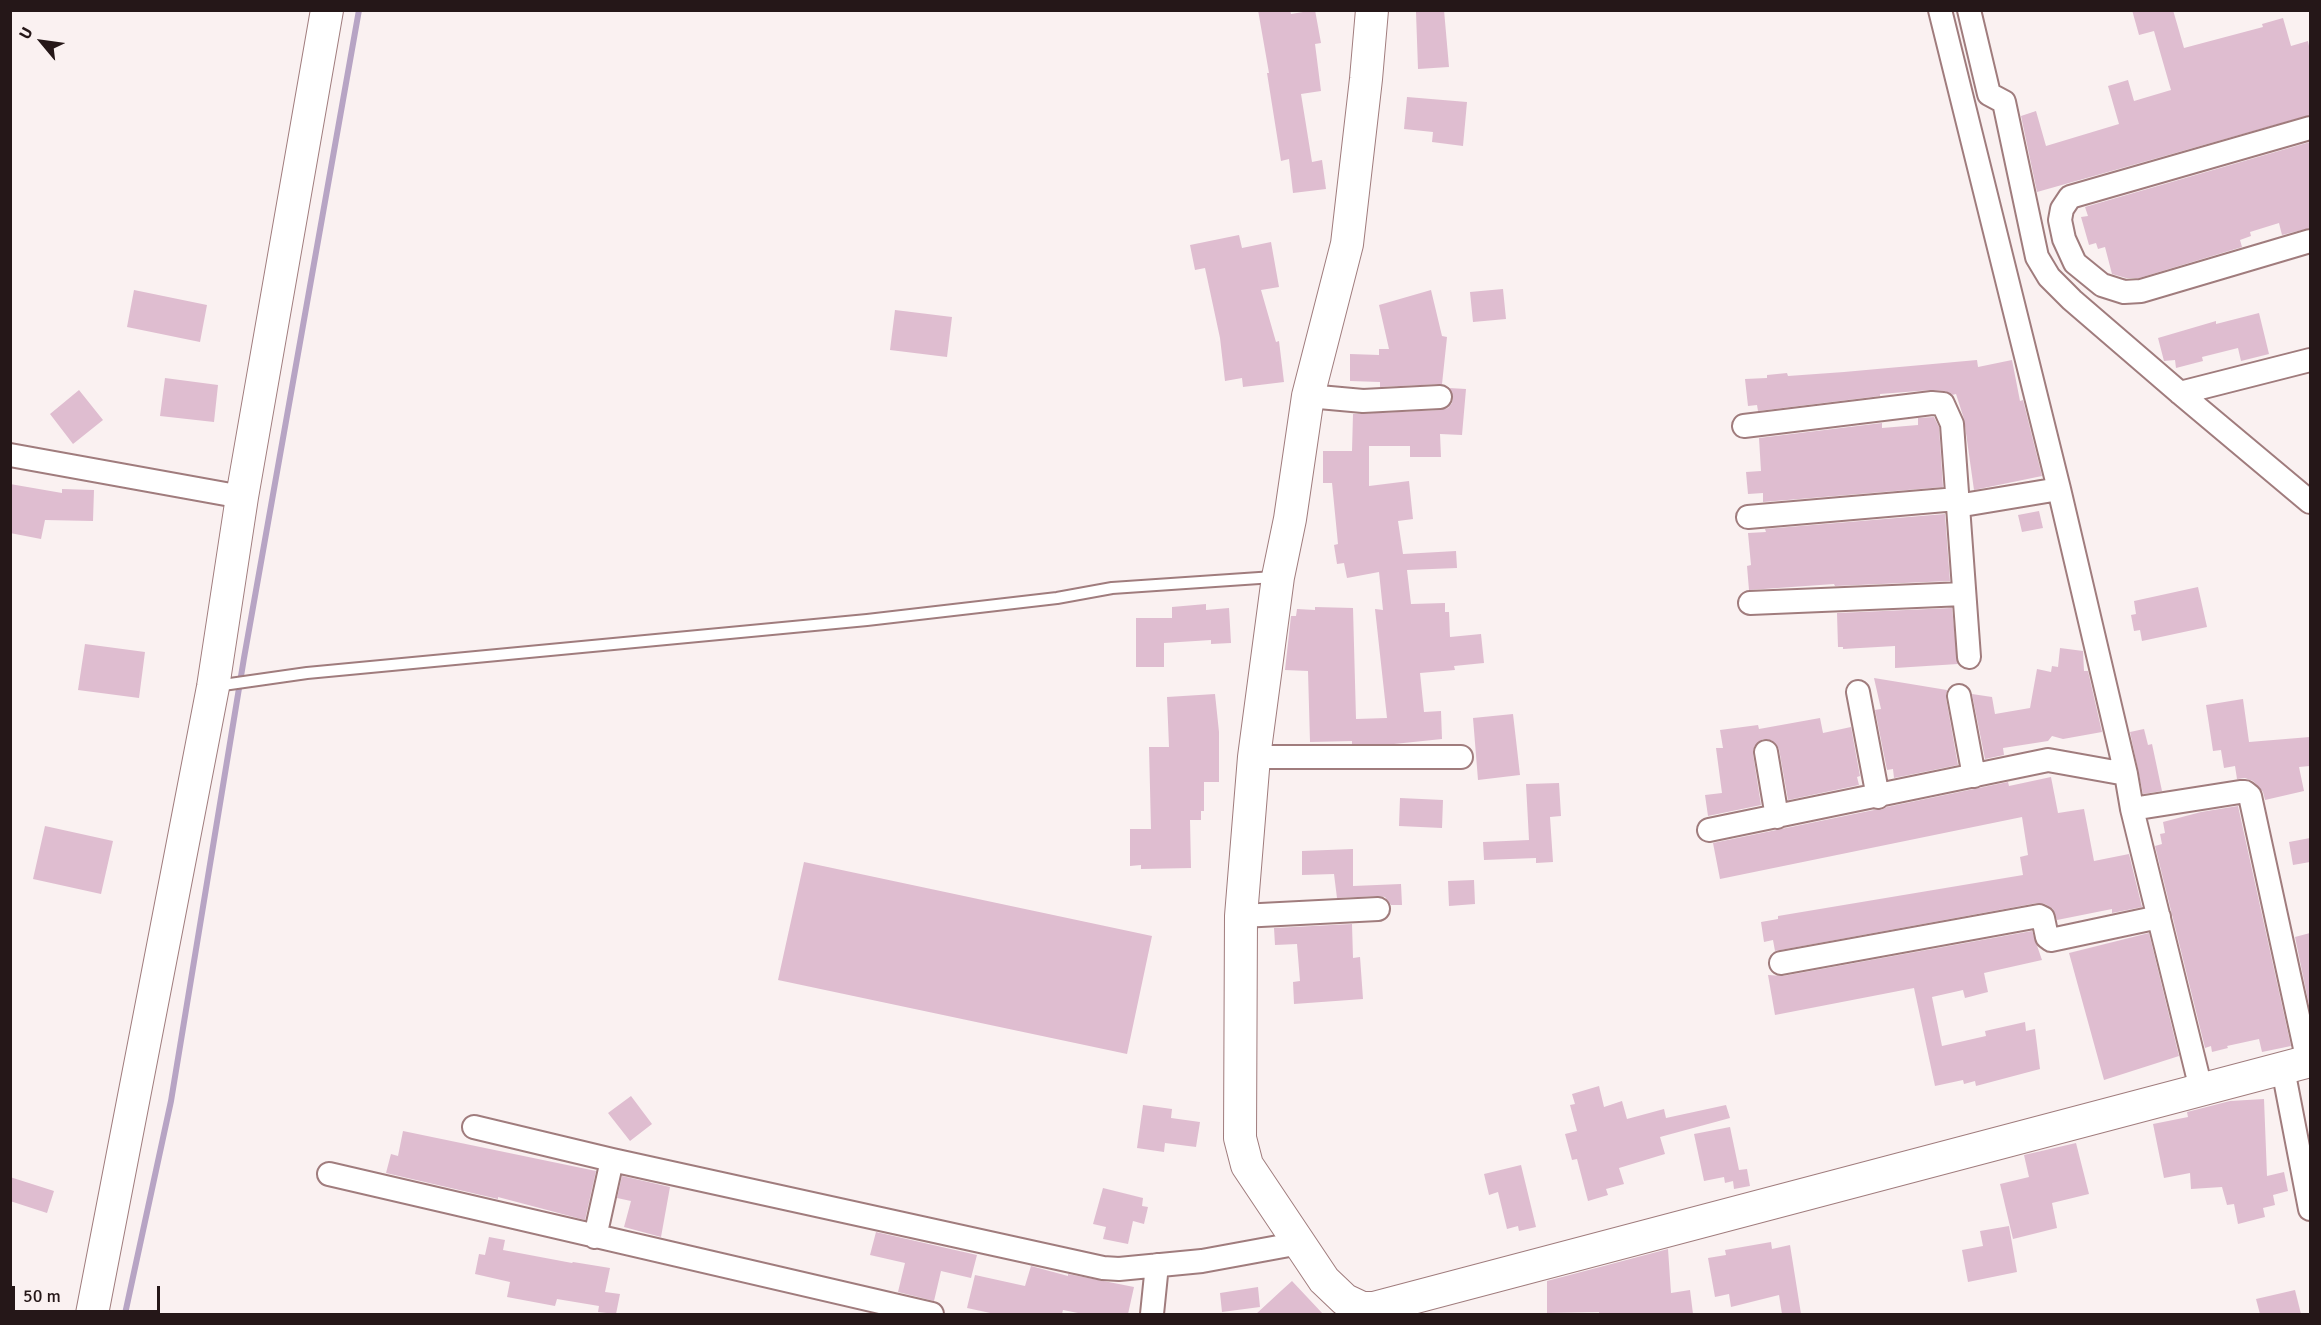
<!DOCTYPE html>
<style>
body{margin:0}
#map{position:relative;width:2321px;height:1325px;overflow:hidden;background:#faf1f1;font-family:Signika,sans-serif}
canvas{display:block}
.frame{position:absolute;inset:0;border:12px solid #251718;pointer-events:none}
.north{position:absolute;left:12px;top:12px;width:60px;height:60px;-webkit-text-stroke:4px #faf1f1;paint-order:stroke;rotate:299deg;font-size:16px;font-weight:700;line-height:24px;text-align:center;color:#251718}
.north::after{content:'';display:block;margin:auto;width:21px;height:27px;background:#251718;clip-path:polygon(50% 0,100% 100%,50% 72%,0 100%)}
.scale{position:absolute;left:12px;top:1286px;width:148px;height:27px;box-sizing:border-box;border:3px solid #251718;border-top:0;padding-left:8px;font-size:18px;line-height:21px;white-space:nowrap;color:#251718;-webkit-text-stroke:4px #faf1f1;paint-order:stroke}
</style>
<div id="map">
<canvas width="2321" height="1325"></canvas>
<div class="frame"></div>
<div class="north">U</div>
<div class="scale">50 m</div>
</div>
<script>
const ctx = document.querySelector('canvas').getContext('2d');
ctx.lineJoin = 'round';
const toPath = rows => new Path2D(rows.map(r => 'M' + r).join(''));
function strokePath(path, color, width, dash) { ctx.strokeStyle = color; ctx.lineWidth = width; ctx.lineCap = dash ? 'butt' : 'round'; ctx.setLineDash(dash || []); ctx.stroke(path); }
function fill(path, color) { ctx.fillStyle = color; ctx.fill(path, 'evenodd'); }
const stream = toPath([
 [125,1314,171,1101,244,658,359,10]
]);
const building = toPath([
 [1258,10,1290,10,1291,14,1315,10,1321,43,1315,44,1321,91,1301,94,1312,162,1322,160,1326,189,1293,193,1289,159,1281,161,1267,73,1269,73],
 [1444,10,1449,67,1418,69,1416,12],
 [2132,10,2173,10,2184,48,2263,27,2262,24,2283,18,2291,46,2308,41,2310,51,2310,115,2037,192,2021,116,2036,111,2046,146,2119,124,2108,86,2128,80,2134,101,2171,90,2154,31,2139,35],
 [1407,97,1467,102,1463,146,1432,142,1433,132,1404,129],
 [2310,142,2310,228,2282,235,2279,223,2250,232,2251,236,2240,240,2242,247,2139,278,2126,278,2112,274,2105,247,2098,249,2096,243,2089,245,2081,217,2088,216,2085,207],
 [1239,235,1242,248,1271,242,1279,287,1261,290,1276,342,1279,341,1284,382,1243,387,1242,378,1225,381,1220,338,1205,268,1195,270,1190,245],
 [1503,289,1506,319,1473,322,1470,292],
 [134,290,207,305,200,342,127,327],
 [1431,290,1442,336,1447,337,1442,384,1380,387,1380,382,1350,381,1350,354,1379,355,1379,349,1389,349,1379,305],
 [895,310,952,317,947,357,890,350],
 [2259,313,2269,354,2241,361,2238,348,2202,357,2203,361,2176,368,2175,360,2164,361,2158,338,2216,321,2216,324],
 [1977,360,1978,367,2012,360,2020,401,2023,400,2042,476,1974,490,1964,419,1956,394,1952,395,1945,391,1931,390,1880,394,1880,396,1758,411,1757,405,1748,406,1745,379,1767,378,1767,375,1787,373,1788,376,1844,372],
 [165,378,218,385,214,422,160,416],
 [1449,388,1466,389,1462,435,1440,434,1441,457,1410,457,1410,446,1369,446,1369,486,1409,481,1413,519,1398,521,1403,554,1456,551,1457,568,1407,570,1411,604,1445,603,1445,612,1449,612,1450,637,1481,634,1484,663,1454,666,1455,670,1420,673,1424,712,1441,711,1442,739,1394,744,1352,744,1352,741,1310,742,1308,671,1285,670,1291,616,1296,616,1297,609,1315,610,1315,607,1353,608,1356,719,1387,718,1375,609,1383,610,1379,572,1347,578,1344,563,1337,564,1334,545,1338,544,1332,483,1323,483,1323,451,1352,451,1353,414,1441,410,1448,408,1452,403,1453,396],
 [79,390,103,420,73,444,50,414],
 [1934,417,1939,427,1943,487,1763,502,1763,493,1748,494,1746,472,1761,471,1759,438,1882,423,1882,428,1918,425,1918,418],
 [10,484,62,493,62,489,94,490,93,521,45,520,41,539,10,533],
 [2039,511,2043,528,2022,532,2018,515],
 [1945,514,1950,581,1835,586,1834,584,1749,590,1747,566,1751,565,1748,533,1766,532,1765,529],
 [2198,587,2207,627,2142,641,2140,630,2134,631,2131,615,2136,614,2134,601],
 [1206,604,1206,610,1229,608,1231,643,1211,644,1211,640,1164,643,1164,667,1136,667,1136,618,1172,618,1172,607],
 [1952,608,1958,664,1895,668,1895,646,1843,649,1843,647,1838,647,1837,613],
 [85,644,145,652,139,698,78,690],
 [2060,648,2083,651,2084,671,2088,671,2102,732,2063,739,2052,736,2048,741,2003,748,2004,755,1985,759,1972,694,1992,697,1995,714,2030,708,2037,669,2051,672,2052,666,2058,667],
 [1874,678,1947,690,1946,698,1958,765,1894,778,1893,769,1887,770,1875,710,1881,709],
 [1215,694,1219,732,1219,782,1204,782,1204,811,1201,811,1201,820,1190,820,1191,868,1141,869,1141,865,1130,866,1130,829,1151,829,1149,747,1169,747,1167,697],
 [2243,699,2249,742,2310,737,2310,766,2299,767,2304,791,2265,800,2263,792,2253,781,2245,778,2237,779,2235,766,2224,768,2221,750,2213,751,2206,705],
 [1513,714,1520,775,1478,780,1473,718],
 [1820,718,1823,733,1851,727,1860,776,1857,777,1859,785,1788,800,1779,749,1771,740,1763,739,1754,747,1753,754,1761,805,1708,816,1705,795,1722,793,1716,748,1723,748,1720,730,1758,725,1759,729],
 [2144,729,2148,745,2152,744,2162,791,2143,794,2130,732],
 [2051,777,2058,813,2084,809,2094,861,2129,854,2142,907,2112,913,2112,909,2057,920,2053,909,2045,904,2037,903,1775,951,1773,940,1764,942,1761,922,1778,919,1778,916,2023,875,2020,857,2028,855,2022,817,1720,879,1713,843,1874,810,1881,810,1887,807,2008,782,2009,786],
 [1559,783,1561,816,1550,817,1553,862,1536,863,1536,858,1484,860,1483,842,1529,840,1526,784],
 [1400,798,1443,800,1442,828,1399,826],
 [2238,806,2291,1046,2262,1052,2259,1039,2227,1046,2228,1048,2212,1052,2211,1046,2205,1048,2155,846,2162,844,2160,834,2165,833,2163,822,2201,812],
 [45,826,113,841,101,894,33,879],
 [2310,838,2310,862,2293,865,2289,842],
 [1353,849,1353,886,1401,884,1402,905,1391,905,1385,897,1378,896,1337,898,1334,874,1302,875,1302,851],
 [804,862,1152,936,1127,1054,778,980],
 [1474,880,1475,904,1449,906,1448,881],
 [1352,924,1353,958,1360,957,1363,999,1294,1004,1293,982,1300,981,1297,944,1275,945,1274,928],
 [2032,931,2042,960,1984,973,1988,992,1965,998,1963,990,1932,997,1942,1046,1986,1036,1985,1031,2025,1022,2026,1031,2035,1029,2040,1069,1976,1086,1975,1081,1964,1084,1963,1080,1935,1086,1914,988,1775,1015,1768,975,1783,976],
 [2149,933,2179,1056,2104,1080,2069,953],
 [2310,933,2310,1010,2295,937],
 [1599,1086,1604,1107,1622,1101,1627,1119,1664,1109,1666,1118,1726,1105,1730,1118,1660,1137,1665,1154,1619,1168,1624,1184,1606,1189,1608,1195,1588,1201,1577,1159,1572,1160,1565,1134,1577,1131,1570,1105,1575,1104,1572,1094],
 [631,1096,652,1124,630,1141,608,1113],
 [2264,1099,2267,1176,2284,1172,2288,1191,2273,1195,2275,1205,2263,1208,2265,1217,2238,1224,2234,1204,2227,1205,2222,1187,2191,1189,2190,1173,2164,1178,2153,1124,2188,1117,2187,1112,2230,1101],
 [1143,1105,1172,1109,1171,1118,1200,1122,1196,1147,1165,1143,1164,1152,1137,1148],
 [1730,1127,1739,1170,1747,1169,1750,1186,1734,1189,1733,1181,1725,1183,1724,1177,1704,1181,1694,1134],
 [403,1131,596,1171,585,1220,498,1197,498,1199,386,1173,391,1154,398,1156],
 [2076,1143,2089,1194,2052,1203,2057,1228,2013,1239,2000,1184,2029,1177,2024,1155],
 [1521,1165,1536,1227,1519,1231,1518,1226,1507,1229,1498,1192,1489,1195,1484,1174],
 [622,1176,670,1187,661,1237,624,1227,631,1201,617,1198],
 [10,1177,54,1191,47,1213,10,1201],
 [1103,1188,1143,1198,1142,1206,1148,1207,1144,1224,1133,1221,1128,1244,1103,1239,1106,1227,1093,1224],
 [2009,1226,2017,1272,1968,1282,1962,1250,1983,1246,1980,1231],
 [876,1232,977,1255,971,1278,941,1271,934,1301,898,1292,905,1263,870,1255],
 [489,1237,505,1240,503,1250,572,1263,573,1262,610,1268,605,1292,620,1294,616,1314,598,1312,599,1306,557,1299,555,1306,507,1297,510,1282,475,1274,479,1254,485,1255],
 [1771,1242,1772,1249,1790,1245,1801,1314,1782,1314,1779,1295,1731,1307,1729,1294,1715,1297,1708,1258,1726,1255,1725,1250],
 [1668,1249,1671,1293,1690,1290,1693,1314,1599,1314,1599,1312,1547,1313,1547,1281],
 [1031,1266,1068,1276,1068,1274,1134,1287,1128,1314,1083,1314,1063,1310,1062,1314,995,1314,967,1308,975,1275,1025,1286],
 [1292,1281,1323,1314,1256,1314,1282,1290],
 [1258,1287,1260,1307,1222,1312,1220,1293],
 [2295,1290,2301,1314,2260,1314,2256,1299]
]);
const lane = toPath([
 [216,686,307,673,867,620,1057,598,1112,588,1274,577]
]);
const street = toPath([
 [1940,10,2059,489,2126,774,2132,809,2201,1089],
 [1969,10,1989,94,2004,102,2037,257,2049,277,2072,300,2180,393,2310,502],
 [2310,128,2070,197,2062,209,2060,220,2064,239,2075,263,2102,285,2124,292,2141,291,2310,241],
 [2180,393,2310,360],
 [1308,396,1363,401,1440,397],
 [1744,426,1932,403,1943,404,1952,424,1969,657],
 [10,455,242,497],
 [1957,506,2059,489],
 [1748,517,1957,499],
 [1750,603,1964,594],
 [1858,692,1878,797],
 [1959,696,1974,776],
 [1766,752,1777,817],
 [1254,757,1461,757],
 [2132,809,2240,792,2245,792,2250,796,2308,1062],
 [1709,830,2048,760,2126,774],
 [1241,916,1378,909],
 [1781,963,2039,916,2043,918,2047,937,2051,940,2159,917],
 [2283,1069,2310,1209],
 [474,1127,612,1160,1103,1268,1119,1269,1202,1261,1300,1243],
 [329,1174,932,1314],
 [595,1237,612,1160],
 [1152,1314,1157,1265]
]);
const secondary = toPath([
 [1372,10,1366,79,1347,244,1308,396,1290,519,1278,577,1254,757,1241,916,1240,1138,1247,1165,1324,1280,1345,1300,1362,1308,1374,1308,2310,1061],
 [92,1314,213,687,242,497,327,10]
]);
strokePath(stream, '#b7a4c4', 6);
fill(building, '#dfbdd0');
strokePath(lane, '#a07c7d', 14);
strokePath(street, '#a07c7d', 26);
strokePath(secondary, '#a07c7d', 34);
strokePath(lane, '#fff', 10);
strokePath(street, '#fff', 22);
strokePath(secondary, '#fff', 32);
</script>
